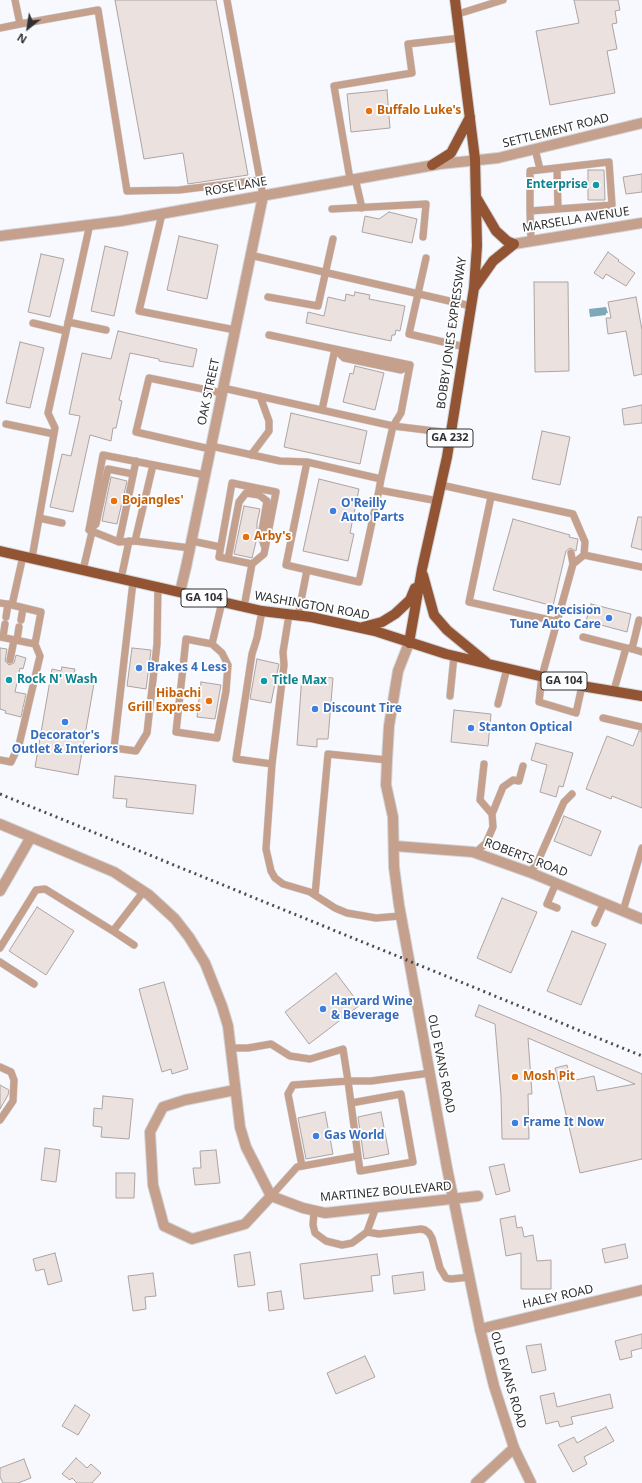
<!DOCTYPE html>
<style>
body{margin:0}
#map{position:relative;width:642px;height:1483px;overflow:hidden;background:#f7f9fe;font-family:"Noto Sans",sans-serif}
canvas{display:block}
.north{position:absolute;left:8px;top:8px;width:40px;height:40px;-webkit-text-stroke:3px #fff;paint-order:stroke;rotate:210deg;font-size:11px;font-weight:700;line-height:16px;text-align:center;color:#2e3033}
.north::after{content:'';display:block;margin:auto;width:14px;height:18px;background:#2e3033;clip-path:polygon(50% 0,100% 100%,50% 72%,0 100%)}
</style>
<div id="map">
<canvas width="642" height="1483"></canvas>
<div class="north">N</div>
</div>
<script>
const ctx = document.querySelector('canvas').getContext('2d');
ctx.lineJoin = 'round';
function fill(path, color) { ctx.fillStyle = color; ctx.fill(path, 'evenodd'); }
const toPath = rows => new Path2D(rows.map(r => 'M' + r).join(''));
function strokePath(path, color, width, dash) { ctx.strokeStyle = color; ctx.lineWidth = width; ctx.lineCap = dash ? 'butt' : 'round'; ctx.setLineDash(dash || []); ctx.stroke(path); }
function label(font, color, halo, rows, align = 'center') {
  ctx.font = font + ' "Noto Sans",sans-serif'; ctx.lineWidth = 3.5; ctx.setLineDash([]); ctx.textBaseline = 'middle'; ctx.strokeStyle = halo; ctx.fillStyle = color; for (const [text, x, y, turn = 0] of rows) {
    ctx.save(); ctx.translate(x, y); ctx.rotate((+turn || 0) * Math.PI / 180); ctx.textAlign = isNaN(turn) ? turn : align; if (halo) ctx.strokeText(text, 0, 0); ctx.fillText(text, 0, 0); ctx.restore();
  }
}
const water = toPath([
 [606,307,608,313,606,313,606,315,590,317,589,309]
]);
const building = toPath([
 [115,0,216,0,248,175,188,184,183,153,144,159,115,0],
 [574,0,618,0,620,10,615,11,617,23,612,24,617,49,607,51,615,93,550,105,536,31,579,23,574,0],
 [387,90,390,128,351,132,347,94,387,90],
 [588,170,604,170,605,200,588,200,588,170],
 [642,174,642,192,626,194,623,177,642,174],
 [389,212,417,219,412,243,362,232,365,216,379,219,389,212],
 [179,236,218,245,207,299,167,290,179,236],
 [105,246,128,252,114,316,91,311,105,246],
 [608,252,619,260,618,261,635,273,626,286,606,274,603,279,594,273,608,252],
 [41,254,64,259,50,317,28,312,41,254],
 [534,282,568,282,569,371,535,372,534,282],
 [355,292,370,295,369,299,405,306,400,331,396,330,395,335,392,335,391,341,306,323,308,312,324,316,328,297,345,301,346,294,354,296,355,292],
 [636,297,642,330,642,374,634,376,626,331,608,334,606,318,611,318,608,302,636,297],
 [118,331,197,349,193,367,159,361,159,359,130,353,119,400,122,401,116,428,113,428,111,441,90,435,73,512,50,507,62,454,71,456,80,416,69,414,82,353,111,359,118,331],
 [20,342,44,348,30,408,6,403,20,342],
 [355,366,384,373,375,410,343,402,350,373,353,374,355,366],
 [642,405,642,423,624,425,622,409,642,405],
 [291,413,367,431,360,464,284,447,291,413],
 [542,431,570,437,560,485,532,479,542,431],
 [111,477,127,481,117,524,102,521,111,477],
 [319,479,359,489,350,533,354,534,348,561,303,551,319,479],
 [244,506,260,509,257,523,257,538,252,558,234,554,244,506],
 [638,517,642,517,642,550,631,547,638,517],
 [513,519,570,535,569,537,578,539,576,551,570,548,566,551,553,606,493,590,513,519],
 [591,604,631,614,627,632,586,621,591,604],
 [0,648,7,649,5,661,9,665,14,663,16,655,26,658,23,669,20,668,15,692,26,694,21,717,5,713,6,711,0,709,0,648],
 [132,648,151,650,146,689,127,686,132,648],
 [257,659,279,664,271,703,250,699,257,659],
 [62,667,75,669,74,674,95,678,78,775,35,767,52,669,61,671,62,667],
 [302,675,333,678,328,739,317,739,317,747,297,745,302,675],
 [201,682,221,685,215,719,197,717,201,682],
 [454,710,491,714,488,746,451,742,454,710],
 [639,731,642,732,642,808,612,796,611,799,586,789,607,736,633,746,639,731],
 [536,743,573,753,563,787,559,786,556,797,540,792,547,765,531,760,536,743],
 [115,776,196,785,193,814,126,807,127,799,113,798,115,776],
 [564,816,601,831,591,856,554,841,564,816],
 [502,898,537,912,511,973,477,958,502,898],
 [37,907,74,931,46,975,9,951,37,907],
 [572,931,606,944,581,1005,547,991,572,931],
 [336,973,360,1005,309,1044,285,1012,336,973],
 [164,982,188,1069,172,1074,171,1069,162,1072,139,989,164,982],
 [479,1005,642,1074,642,1159,580,1173,555,1068,567,1065,571,1081,594,1076,597,1091,635,1084,528,1038,532,1094,528,1094,529,1139,502,1139,501,1096,495,1024,475,1016,479,1005],
 [0,1085,9,1090,8,1095,0,1109,0,1085],
 [103,1096,133,1099,129,1139,101,1137,102,1127,93,1126,94,1108,102,1109,103,1096],
 [325,1112,333,1154,306,1159,298,1118,325,1112],
 [381,1112,389,1154,364,1159,358,1117,381,1112],
 [45,1148,60,1150,56,1182,41,1180,45,1148],
 [216,1150,220,1183,195,1185,193,1168,201,1168,200,1151,216,1150],
 [504,1164,510,1191,496,1195,489,1167,504,1164],
 [116,1173,135,1173,134,1198,116,1198,116,1173],
 [515,1216,517,1228,522,1227,524,1237,533,1235,537,1261,551,1260,551,1289,521,1289,521,1253,506,1256,500,1219,515,1216],
 [625,1244,628,1258,605,1263,602,1249,625,1244],
 [250,1252,255,1285,238,1287,234,1255,250,1252],
 [55,1253,62,1281,48,1285,44,1269,36,1271,33,1259,55,1253],
 [377,1254,380,1275,371,1276,373,1291,304,1299,300,1264,377,1254],
 [423,1272,425,1290,394,1294,392,1276,423,1272],
 [153,1273,156,1296,145,1297,146,1309,133,1311,128,1276,153,1273],
 [281,1291,284,1309,269,1311,267,1293,281,1291],
 [642,1334,642,1348,631,1351,632,1357,620,1360,615,1341,642,1334],
 [541,1344,546,1370,532,1373,526,1346,541,1344],
 [365,1356,375,1377,336,1394,327,1373,365,1356],
 [554,1393,557,1407,610,1394,613,1408,571,1417,573,1424,560,1427,558,1421,546,1424,540,1396,554,1393],
 [75,1405,90,1415,78,1435,62,1426,75,1405],
 [606,1427,614,1441,584,1457,587,1464,573,1472,558,1445,574,1437,577,1443,606,1427],
 [76,1458,87,1468,91,1464,101,1473,92,1483,77,1483,72,1478,70,1480,62,1474,76,1458],
 [24,1459,31,1478,18,1483,3,1483,0,1477,0,1468,24,1459]
]);
const service = toPath([
 [227,0,263,196],
 [458,14,503,0],
 [20,24,98,10,127,191,179,190,260,180],
 [0,28,20,24,15,0],
 [535,149,540,169],
 [609,162,612,205,530,211,530,171,609,162],
 [557,168,558,209],
 [355,178,362,208],
 [350,179,334,86,412,73,408,44,460,38],
 [332,209,426,204,423,237],
 [530,211,531,241],
 [162,214,139,311,235,330],
 [250,255,471,306],
 [426,258,409,334,465,347],
 [268,297,318,306,333,239],
 [68,322,106,330],
 [33,323,66,331],
 [269,335,410,365],
 [336,350,344,358,401,370,410,365],
 [223,388,393,426,451,433],
 [322,410,335,349],
 [6,424,54,434],
 [211,446,280,461,307,462],
 [210,449,136,432,149,378,222,393],
 [251,455,269,431,269,421,260,396],
 [381,479,307,462,286,565,359,582,379,490,381,479,393,426,401,413,410,365],
 [441,485,573,514,585,542,584,555,573,564,542,676,539,702,576,713,582,686],
 [379,490,438,501],
 [491,497,469,602,559,622],
 [39,518,62,523],
 [89,530,96,524,108,469,133,474],
 [135,541,153,465],
 [192,541,220,547],
 [119,542,136,461],
 [190,548,135,541,119,542,89,530,103,455,205,475],
 [571,553,573,564],
 [584,555,642,567],
 [32,558,55,428,48,413,90,224],
 [228,559,239,502,246,493,259,495,267,501,261,536,265,548],
 [83,570,92,532],
 [121,579,129,541],
 [133,582,114,748,136,751,147,733,157,644,158,586],
 [0,603,12,605,23,556],
 [12,605,41,612,35,644],
 [244,607,252,564,264,554,276,492,232,483,219,557,252,564],
 [262,611,257,638,252,654,236,759,272,764],
 [289,615,283,652,284,665,272,764,266,849,271,871,275,878,283,884,310,892,335,908,347,913,376,918,400,916],
 [298,616,307,570],
 [6,617,8,604],
 [21,620,23,608],
 [0,637,35,644,40,656,19,745,11,762,0,760],
 [3,637,5,624],
 [583,637,626,648,614,690],
 [186,639,212,644,222,653,228,665,226,691,217,738,176,732,186,639],
 [17,640,19,627],
 [212,644,222,602],
 [629,648,642,652],
 [632,649,639,620],
 [10,660,14,640],
 [450,696,454,656],
 [498,704,507,668],
 [603,718,642,727],
 [484,764,480,800,492,814],
 [475,853,486,843,493,827,492,814,503,787,513,780,519,781,523,766],
 [530,873,538,861,564,802,572,794],
 [556,883,547,904,557,908],
 [315,895,328,754,387,760],
 [623,911,642,848],
 [595,923,604,903],
 [113,931,134,945],
 [0,948,36,890,45,889,113,931,144,891],
 [0,962,34,984],
 [230,1048,248,1048,271,1044,290,1056,310,1059,343,1049,348,1081,293,1085,288,1094,302,1166],
 [0,1067,11,1072,14,1080,13,1101,0,1120],
 [351,1103,401,1094,413,1162,360,1171,358,1156],
 [271,1196,297,1167,358,1156,348,1081,371,1081,430,1073],
 [314,1212,313,1225,315,1233,326,1241,342,1245,352,1243,367,1232,376,1207],
 [367,1232,379,1234,421,1229,425,1230,429,1233,432,1238,440,1268,446,1278,451,1279,470,1277]
]);
const minor = toPath([
 [0,236,121,221,440,164,498,158,642,123],
 [514,244,642,223],
 [180,592,186,567,263,196],
 [0,824,114,872,149,895,175,919,189,937,205,963,222,1006,228,1026,240,1127,246,1147,271,1196,303,1208,325,1213,478,1196],
 [395,846,473,852,529,872,642,919],
 [0,891,31,837],
 [235,1090,185,1100,163,1107,150,1132,153,1185,164,1226,192,1239,245,1224,271,1196],
 [480,1329,642,1290],
 [476,1483,514,1448]
]);
const tertiary = toPath([
 [409,643,398,671,389,726,387,760,386,785,393,817,394,867,399,905,447,1168,480,1329,494,1386,514,1448,531,1483]
]);
const primary = toPath([
 [432,165,451,153,470,117],
 [476,197,496,231,507,241,514,244],
 [474,288,493,261,514,244],
 [0,551,262,611,311,617,375,631,446,654,582,686,642,696],
 [423,575,434,615,447,630,486,662],
 [363,627,382,622,395,614,410,600,415,588],
 [409,643,422,569,447,457,474,288,477,246,475,159,455,0]
]);
const rail = toPath([
 [0,794,642,1056]
]);
const markers = [
 [369,111,4,"#e8710a"],
 [596,185,4,"#0f9aa8"],
 [114,501,4,"#e8710a"],
 [333,511,4,"#3f7fe0"],
 [246,537,4,"#e8710a"],
 [609,618,4,"#3f7fe0"],
 [139,668,4,"#3f7fe0"],
 [9,680,4,"#0f9aa8"],
 [264,681,4,"#0f9aa8"],
 [209,701,4,"#e8710a"],
 [315,709,4,"#3f7fe0"],
 [65,722,4,"#3f7fe0"],
 [471,728,4,"#3f7fe0"],
 [323,1009,4,"#3f7fe0"],
 [515,1077,4,"#e8710a"],
 [515,1123,4,"#3f7fe0"],
 [316,1136,4,"#3f7fe0"]
];
const shields = [
 [450,438,46],
 [204,598,46],
 [564,681,46]
];
const shieldNames = [
 ["GA 232",450,438],
 ["GA 104",204,598],
 ["GA 104",564,681]
];
const foodNames = [
 ["Buffalo Luke's",377,111],
 ["Bojangles'",122,501],
 ["Arby's",254,537],
 ["Hibachi",201,694,"right"],
 ["Grill Express",201,708,"right"],
 ["Mosh Pit",523,1077]
];
const streetNames = [
 ["SETTLEMENT ROAD",556,131,-14],
 ["ROSE LANE",236,187,-10],
 ["MARSELLA AVENUE",576,220,-9],
 ["BOBBY JONES EXPRESSWAY",452,333,-82],
 ["OAK STREET",209,392,-78],
 ["WASHINGTON ROAD",312,606,10],
 ["ROBERTS ROAD",526,858,21],
 ["OLD EVANS ROAD",441,1064,79],
 ["MARTINEZ BOULEVARD",386,1192,-5],
 ["HALEY ROAD",558,1297,-13],
 ["OLD EVANS ROAD",508,1380,74]
];
const cultureNames = [
 ["Enterprise",588,185,"right"],
 ["Rock N' Wash",17,680],
 ["Title Max",272,681]
];
const shopNames = [
 ["O'Reilly",341,504],
 ["Auto Parts",341,518],
 ["Precision",601,611,"right"],
 ["Tune Auto Care",601,625,"right"],
 ["Brakes 4 Less",147,668],
 ["Discount Tire",323,709],
 ["Stanton Optical",479,728],
 ["Decorator's",65,736,"center"],
 ["Outlet & Interiors",65,750,"center"],
 ["Harvard Wine",331,1002],
 ["& Beverage",331,1016],
 ["Frame It Now",523,1123],
 ["Gas World",324,1136]
];
fill(water, '#7da8b8');
fill(building, '#ebe1df');
strokePath(building, '#ada4a1', 1);
strokePath(service, '#d3d5d9', 8);
strokePath(minor, '#d3d5d9', 12);
strokePath(tertiary, '#d3d5d9', 12);
strokePath(primary, '#d3d5d9', 12);
strokePath(service, '#c4a08d', 7);
strokePath(minor, '#c4a08d', 10);
strokePath(tertiary, '#c4a08d', 10);
strokePath(primary, '#925432', 10);
strokePath(rail, '#4a4c4f', 3, [2, 4]);
for (const [x, y, r, color] of markers) { const dot = new Path2D(); dot.arc(x, y, r, 0, 2 * Math.PI); ctx.fillStyle = color; ctx.fill(dot); strokePath(dot, '#fff', 1.5); }
for (const [x, y, w] of shields) { const box = new Path2D(); box.roundRect(x - w / 2, y - 9, w, 18, 3); ctx.fillStyle = '#fff'; ctx.fill(box); strokePath(box, '#2e3033', 1); }
label('bold 11px', '#2e3033', null, shieldNames);
label('bold 12px', '#c56008', '#fff', foodNames, 'left');
label('12px', '#2e3033', '#fff', streetNames);
label('bold 12px', '#0d838f', '#fff', cultureNames, 'left');
label('bold 12px', '#366cbe', '#fff', shopNames, 'left');
</script>
